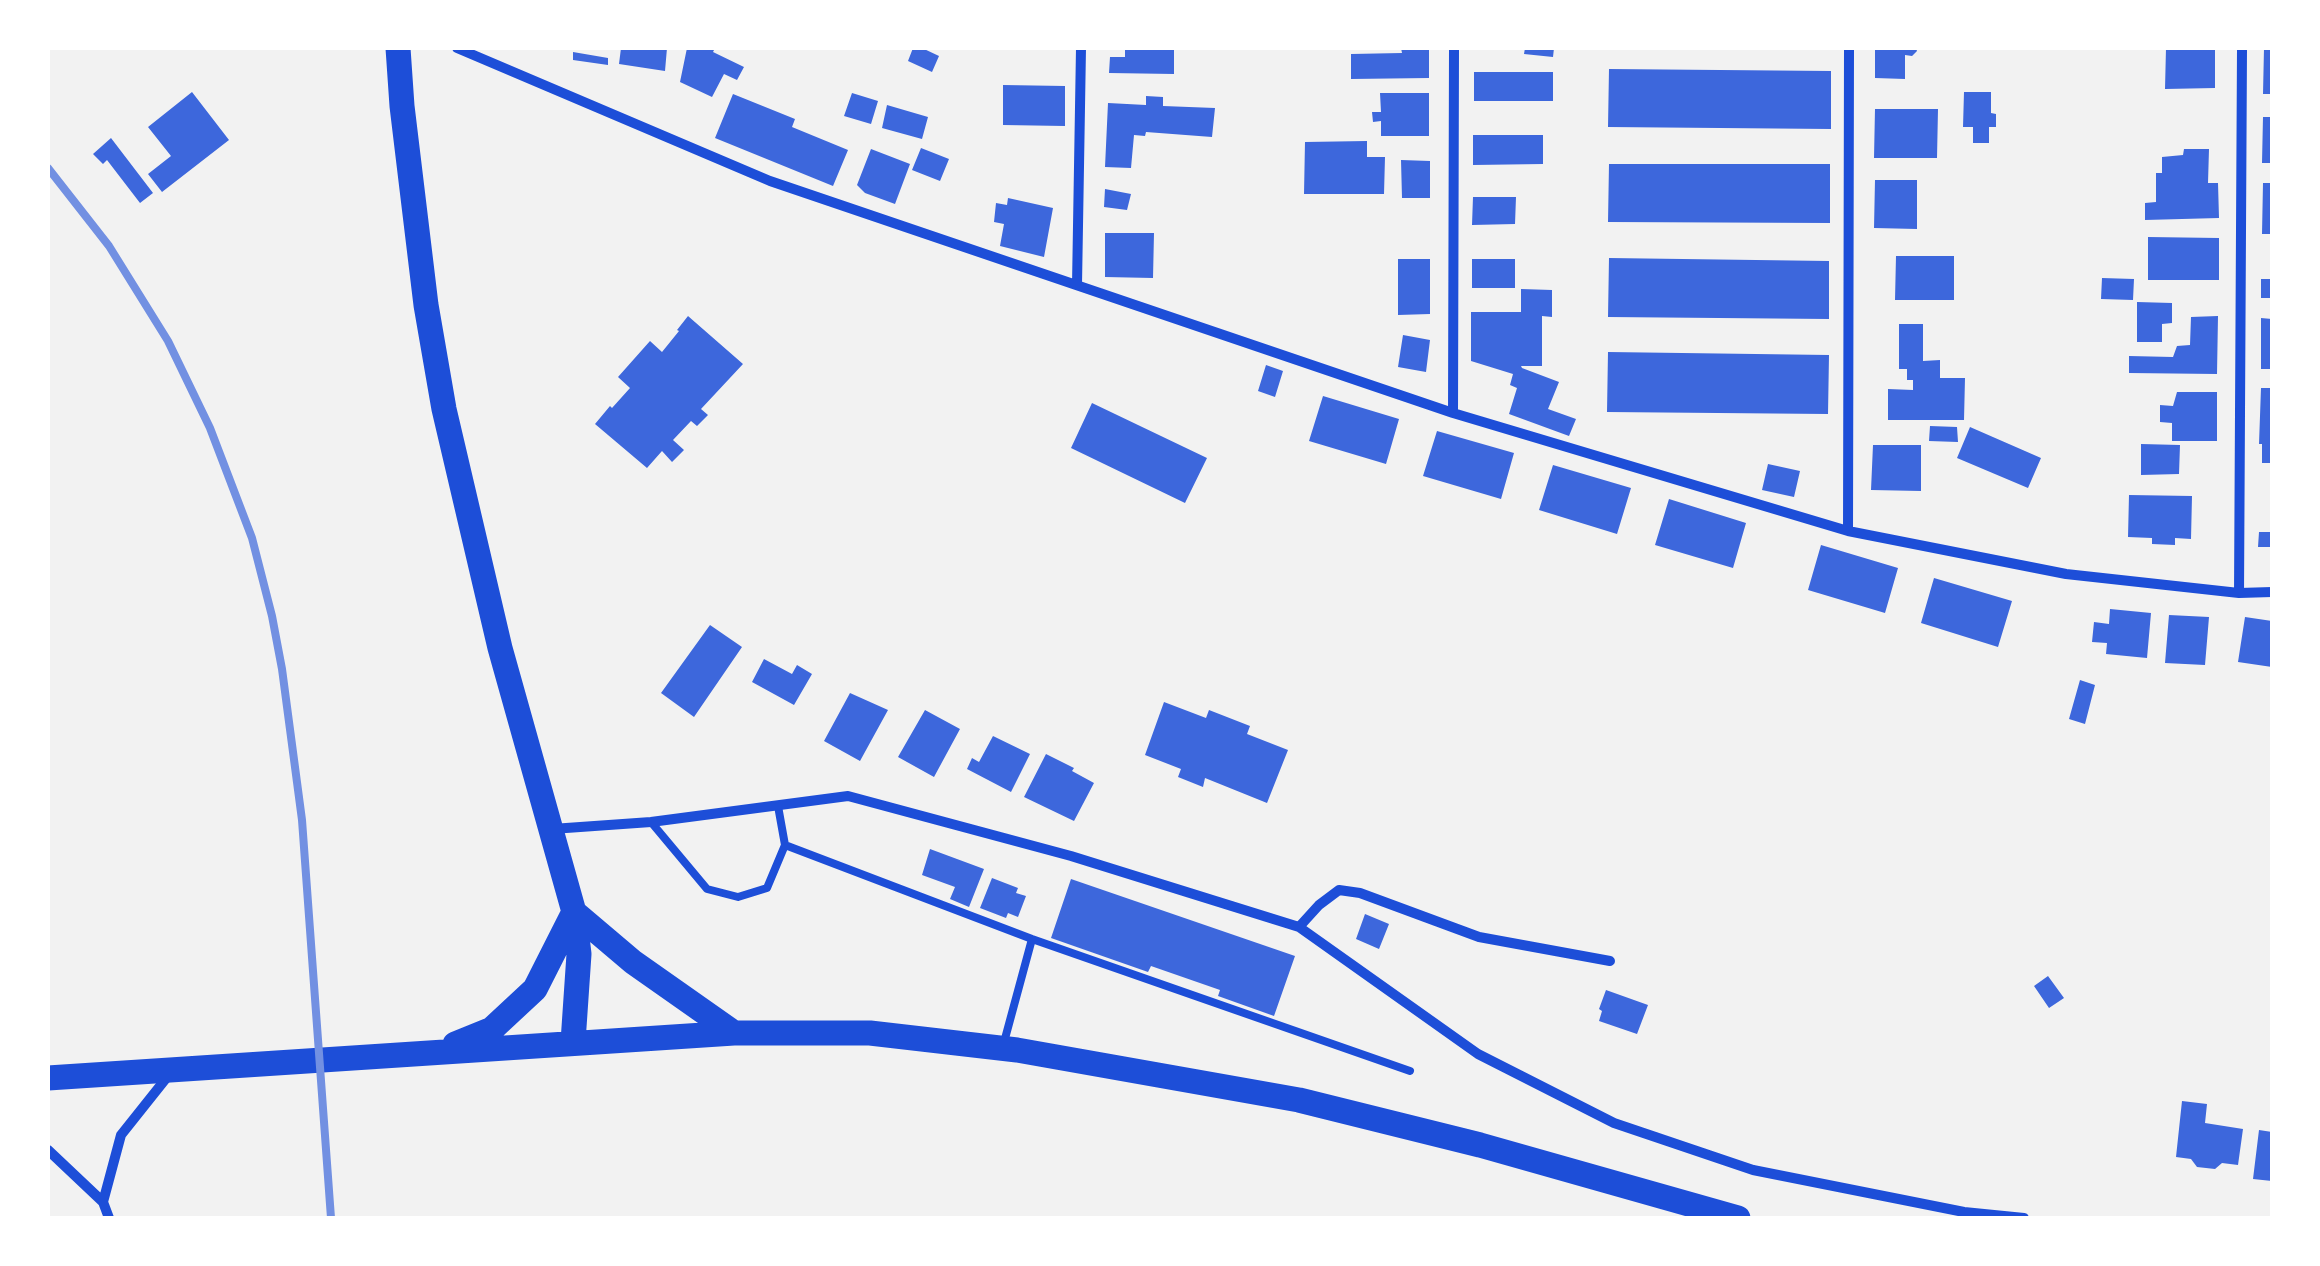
<!DOCTYPE html>
<style>
body{margin:0}
#map{position:relative;width:2320px;height:1266px;overflow:hidden;background:#f2f2f2;font-family:Inter,sans-serif}
canvas{display:block}
.frame{position:absolute;inset:0;border:50px solid #fff;pointer-events:none}
</style>
<div id="map">
<canvas width="2320" height="1266"></canvas>
<div class="frame"></div>
</div>
<script>
const ctx = document.querySelector('canvas').getContext('2d');
ctx.lineJoin = 'round';
function fill(path, color) { ctx.fillStyle = color; ctx.fill(path, 'evenodd'); }
const toPath = rows => new Path2D(rows.map(r => 'M' + r).join(''));
function strokePath(path, color, width, dash) { ctx.strokeStyle = color; ctx.lineWidth = width; ctx.lineCap = dash ? 'butt' : 'round'; ctx.setLineDash(dash || []); ctx.stroke(path); }
const building = toPath([
 [621,48,667,48,665,71,619,64],
 [687,48,715,48,713,52,744,67,737,80,724,74,712,97,680,82],
 [913,48,922,48,939,56,932,72,908,61],
 [1125,48,1174,48,1174,74,1109,73,1110,57,1125,57],
 [1401,48,1429,48,1429,78,1351,79,1351,54,1402,53],
 [1525,48,1554,48,1553,57,1524,54],
 [1875,48,1916,48,1917,51,1912,56,1905,55,1905,79,1875,78],
 [2166,48,2215,48,2215,88,2165,89],
 [2264,48,2272,48,2272,94,2263,94],
 [573,52,608,58,608,65,573,60],
 [1609,69,1831,71,1831,129,1608,127],
 [1474,72,1553,72,1553,101,1474,101],
 [1003,85,1065,86,1065,126,1003,125],
 [192,92,229,140,162,192,148,174,171,156,148,127],
 [1964,92,1991,92,1991,113,1996,114,1996,127,1989,127,1989,143,1973,143,1973,127,1963,127],
 [852,93,878,101,871,124,844,116],
 [1380,93,1429,93,1429,136,1381,136,1381,121,1373,122,1372,112,1381,112],
 [733,94,795,119,792,127,848,150,833,186,715,138],
 [1146,96,1163,97,1163,106,1215,108,1212,137,1146,132,1145,136,1134,135,1131,168,1105,167,1108,103,1146,105],
 [887,105,928,117,922,139,882,128],
 [1875,109,1938,109,1937,158,1874,158],
 [2263,117,2272,117,2272,163,2262,163],
 [1473,135,1543,135,1543,164,1473,165],
 [111,138,153,193,140,203,107,160,103,164,93,154],
 [1367,141,1367,157,1385,157,1384,194,1304,194,1305,142],
 [921,148,949,159,940,181,912,170],
 [871,149,910,164,895,204,865,193,857,185],
 [2184,149,2209,149,2208,183,2218,183,2219,218,2145,220,2145,203,2156,202,2156,173,2162,173,2162,157,2183,155],
 [1401,160,1430,161,1430,198,1402,198],
 [1609,164,1830,164,1830,223,1608,222],
 [1875,180,1917,180,1917,229,1874,228],
 [2263,183,2272,183,2272,234,2262,234],
 [1105,189,1131,194,1127,210,1104,207],
 [1473,197,1516,197,1515,224,1472,225],
 [1008,198,1053,208,1044,257,1000,246,1004,224,994,222,996,203,1007,205],
 [1105,233,1154,233,1153,278,1105,277],
 [2148,237,2219,238,2219,280,2148,280],
 [1896,256,1954,256,1954,300,1895,300],
 [1609,258,1829,261,1829,319,1608,317],
 [1398,259,1430,259,1430,314,1398,315],
 [1472,259,1515,259,1515,288,1472,288],
 [2102,278,2134,279,2133,300,2101,299],
 [2261,279,2272,279,2272,298,2261,298],
 [1521,289,1552,290,1552,317,1542,316,1542,366,1521,366,1522,368,1559,382,1548,409,1576,419,1569,436,1509,414,1517,388,1510,385,1513,374,1471,361,1471,312,1521,312],
 [2137,302,2172,303,2172,323,2162,324,2162,342,2137,342],
 [688,316,743,364,701,409,708,415,697,426,691,421,673,440,684,450,672,462,662,451,647,468,595,424,610,406,612,408,630,388,618,377,650,341,662,352,679,331,677,330],
 [2218,316,2217,374,2129,373,2129,356,2173,357,2177,346,2190,345,2191,317],
 [2261,318,2272,319,2272,369,2261,369],
 [1899,324,1923,324,1923,361,1940,360,1940,378,1965,378,1964,420,1888,420,1888,389,1913,390,1913,380,1907,380,1907,369,1899,369],
 [1403,335,1430,340,1426,372,1398,367],
 [1608,352,1829,355,1828,414,1607,412],
 [1266,365,1283,371,1275,397,1258,391],
 [2261,388,2272,388,2272,463,2262,463,2262,444,2259,444],
 [2177,392,2217,392,2217,441,2172,441,2172,423,2160,422,2160,405,2173,406],
 [1323,396,1399,419,1386,464,1309,441],
 [1092,403,1207,458,1185,503,1071,448],
 [1930,426,1957,427,1958,442,1929,441],
 [1970,427,2041,458,2028,488,1957,458],
 [1437,431,1514,453,1501,499,1423,476],
 [2141,444,2180,445,2179,474,2141,475],
 [1873,445,1921,445,1921,491,1871,490],
 [1768,464,1800,471,1794,497,1762,490],
 [1553,465,1631,488,1617,534,1539,510],
 [2129,495,2192,496,2191,539,2175,538,2175,545,2152,544,2152,538,2128,537],
 [1669,499,1746,523,1733,568,1655,545],
 [2259,532,2272,532,2272,547,2258,547],
 [1821,545,1898,568,1885,613,1808,590],
 [1934,578,2012,601,1998,647,1921,623],
 [2110,609,2151,613,2147,658,2106,654,2107,643,2092,642,2094,622,2109,624],
 [2169,615,2209,617,2205,665,2165,663],
 [2245,617,2272,621,2272,667,2238,662],
 [710,625,742,647,694,717,661,693],
 [764,659,792,674,797,665,812,674,794,705,752,682],
 [2080,680,2095,685,2085,724,2069,719],
 [850,693,888,710,860,761,824,741],
 [1164,702,1206,718,1209,710,1250,726,1247,734,1288,750,1267,803,1205,778,1203,787,1178,777,1181,769,1145,755],
 [925,710,960,729,934,777,898,757],
 [993,736,1030,754,1011,792,967,769,972,758,979,762],
 [1046,754,1074,768,1072,771,1094,783,1074,821,1024,797],
 [930,849,984,869,969,907,950,899,955,887,922,875],
 [992,878,1018,888,1016,893,1026,896,1018,917,1008,913,1006,918,980,908],
 [1071,879,1295,956,1274,1016,1218,996,1220,990,1151,966,1148,972,1051,938],
 [1365,914,1389,924,1379,949,1356,939],
 [2048,976,2064,998,2049,1008,2034,986],
 [1606,990,1648,1005,1637,1034,1599,1021,1602,1011,1599,1009],
 [2182,1101,2207,1104,2205,1123,2243,1129,2238,1165,2222,1163,2215,1169,2197,1167,2191,1159,2176,1157],
 [2259,1130,2272,1132,2272,1181,2253,1179]
]);
const service = toPath([
 [651,822,707,889,738,897,767,888,785,845,778,806],
 [785,845,1032,939,1410,1071],
 [1003,1046,1032,939]
]);
const minor = toPath([
 [457,48,770,181,1453,413,1848,531,2066,574,2239,593,2272,592],
 [1077,285,1081,48],
 [1453,413,1454,48],
 [1848,531,1849,48],
 [2239,593,2242,48],
 [552,829,651,822,848,796,1071,856,1299,927,1478,1054,1614,1123,1753,1170,1964,1212,2024,1218],
 [1299,927,1319,905,1339,890,1360,893,1479,937,1610,961],
 [48,1150,103,1202],
 [109,1218,103,1202,121,1135,168,1076]
]);
const primary = toPath([
 [398,48,402,106,426,305,444,409,500,648,574,912,579,954,573,1042],
 [574,912,633,962,734,1033],
 [455,1044,492,1029,535,989,574,912],
 [48,1078,734,1033,870,1033,1017,1050,1299,1100,1480,1145,1738,1218]
]);
const rail = toPath([
 [48,168,109,246,168,341,210,428,252,538,272,616,282,669,302,820,331,1218]
]);
fill(building, '#3d67dc');
strokePath(service, '#1d4ed8', 8);
strokePath(minor, '#1d4ed8', 10);
strokePath(primary, '#1d4ed8', 25);
strokePath(rail, '#7290e2', 8);
</script>
